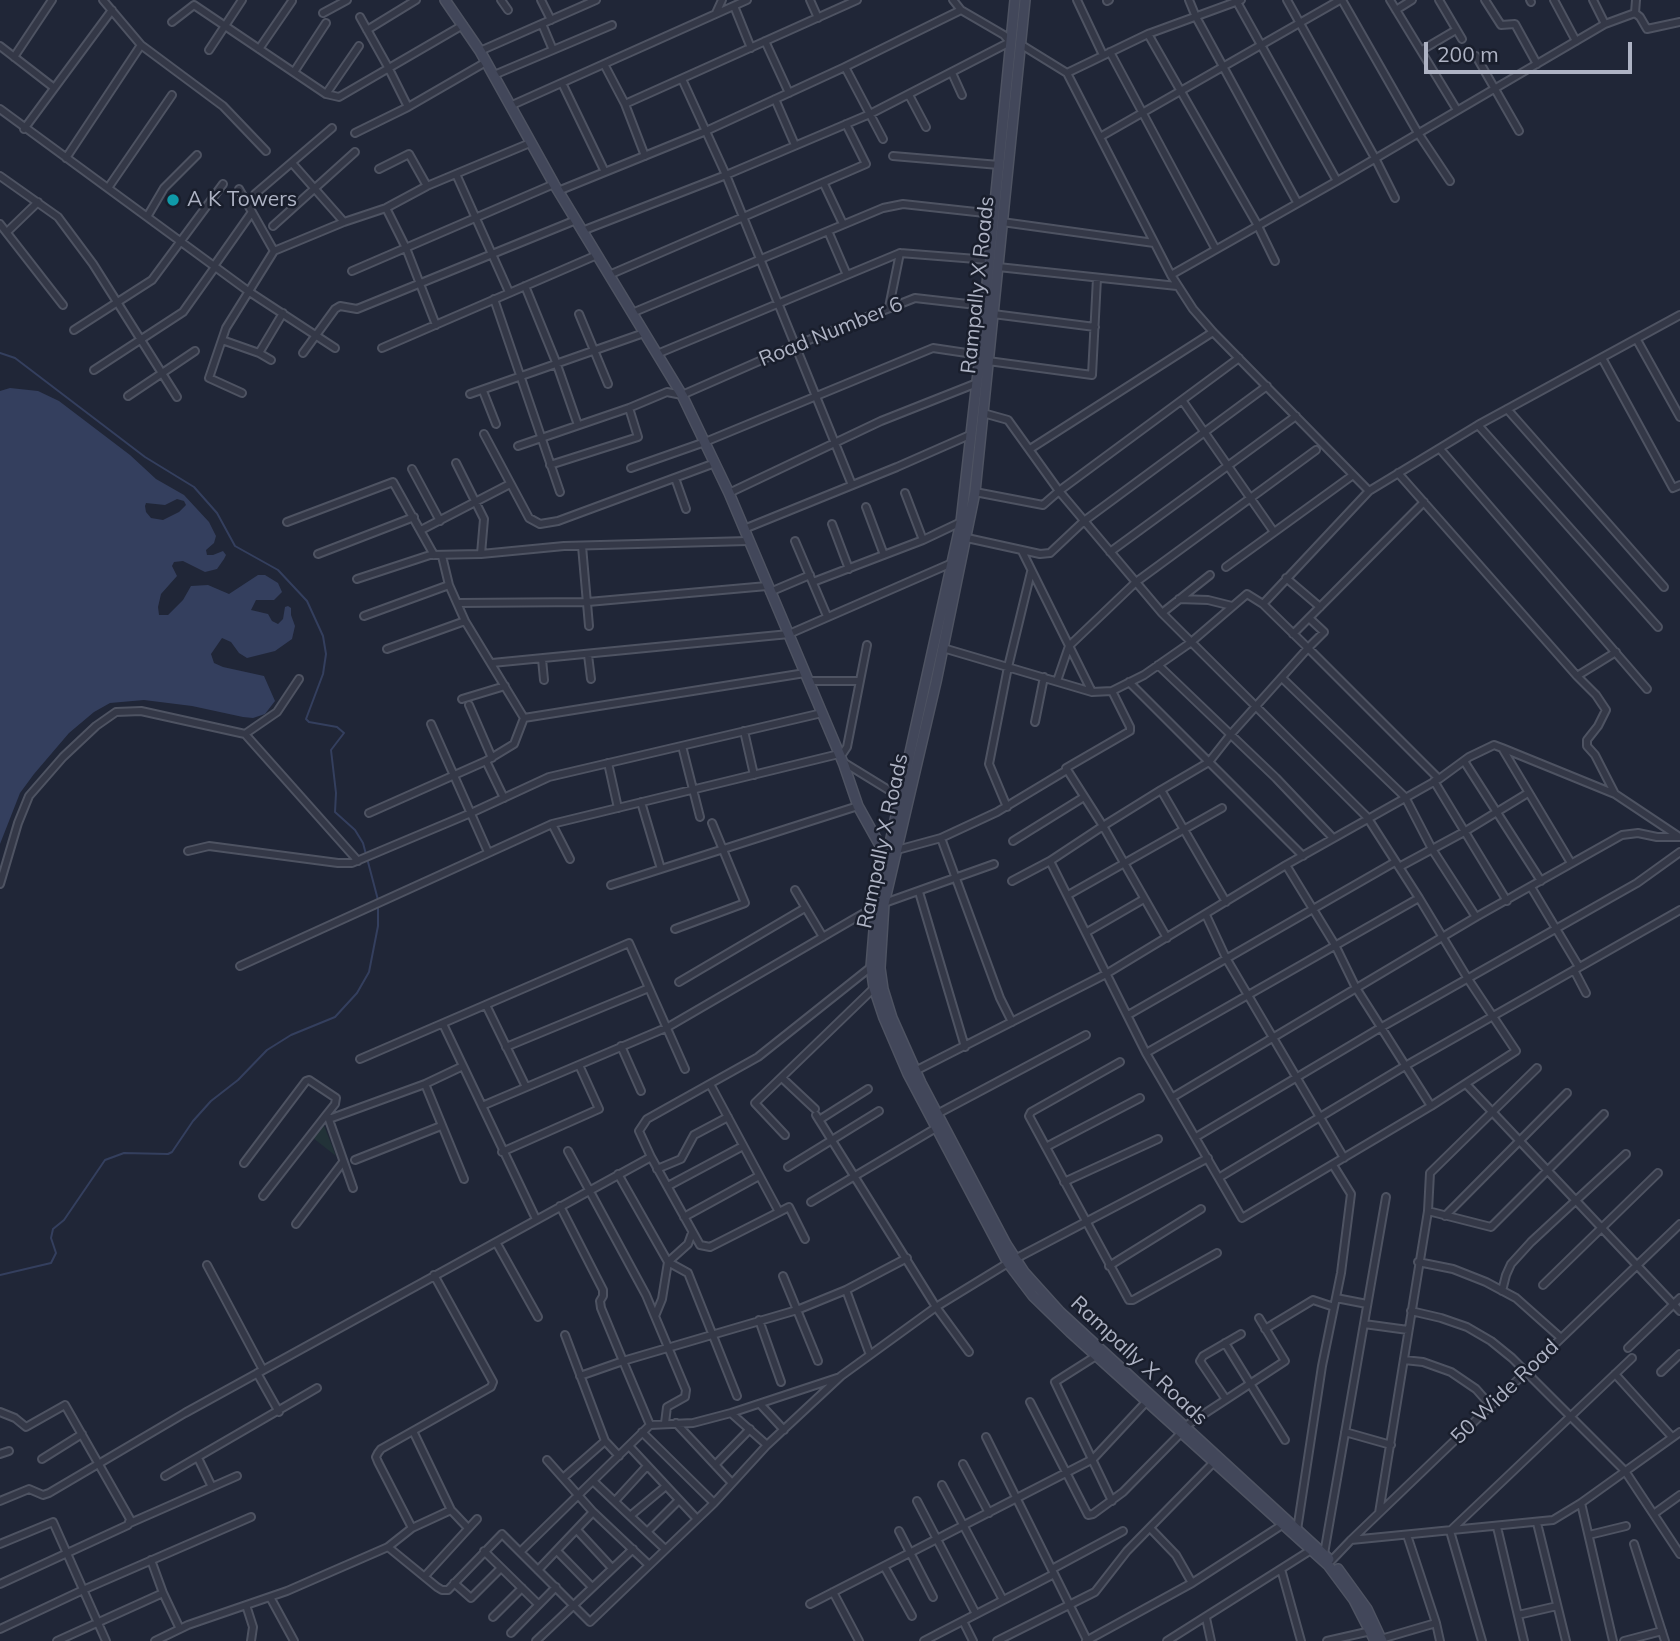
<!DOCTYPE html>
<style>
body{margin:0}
#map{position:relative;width:1680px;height:1641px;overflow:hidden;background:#202637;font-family:Mulish,sans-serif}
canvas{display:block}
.scale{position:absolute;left:1424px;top:42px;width:208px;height:32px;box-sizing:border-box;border:4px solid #aeb3c4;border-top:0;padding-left:9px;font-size:21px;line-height:24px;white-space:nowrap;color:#aeb3c4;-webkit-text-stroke:5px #191e2c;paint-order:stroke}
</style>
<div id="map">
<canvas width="1680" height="1641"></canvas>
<div class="scale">200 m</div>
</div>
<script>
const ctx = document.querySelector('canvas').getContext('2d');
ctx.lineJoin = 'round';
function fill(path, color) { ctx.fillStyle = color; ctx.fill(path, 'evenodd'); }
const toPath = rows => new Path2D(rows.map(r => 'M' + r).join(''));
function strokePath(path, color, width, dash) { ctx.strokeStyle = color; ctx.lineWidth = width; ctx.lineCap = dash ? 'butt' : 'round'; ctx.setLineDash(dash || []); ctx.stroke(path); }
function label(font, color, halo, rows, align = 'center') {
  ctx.font = font + ' Mulish,sans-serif'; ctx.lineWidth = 5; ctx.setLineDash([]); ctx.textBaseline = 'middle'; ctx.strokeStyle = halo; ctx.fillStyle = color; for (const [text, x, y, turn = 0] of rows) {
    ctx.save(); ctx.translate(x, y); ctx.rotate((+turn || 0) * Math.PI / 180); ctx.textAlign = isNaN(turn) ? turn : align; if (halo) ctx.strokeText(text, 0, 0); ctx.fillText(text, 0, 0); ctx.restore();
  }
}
const green = toPath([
 [323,1123,336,1156,313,1138]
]);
const water = toPath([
 [10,388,38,391,59,401,130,455,156,479,184,495,209,522,216,536,214,543,206,550,207,555,213,555,223,551,226,555,224,559,217,569,205,572,183,561,174,562,172,566,177,576,161,594,158,607,159,615,168,615,183,600,191,586,208,585,229,594,258,575,265,575,278,583,282,592,274,600,256,600,251,610,268,614,272,621,278,624,283,619,285,607,288,606,291,608,291,615,295,626,292,639,275,651,247,658,239,653,231,642,222,638,211,654,214,663,223,667,264,676,275,701,265,714,253,718,243,717,192,706,144,700,110,703,94,712,69,733,34,774,20,793,0,844,0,391],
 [177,499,184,501,186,505,179,512,163,520,151,518,146,512,145,506,146,503,165,505]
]);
const stream = toPath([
 [0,353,15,358,145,457,194,487,217,513,235,546,278,570,307,601,323,636,326,654,323,674,306,719,309,722,337,727,344,733,331,750,336,793,335,812,355,830,363,843,378,900],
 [0,1275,51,1263,56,1253,51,1238,53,1229,64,1220,105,1160,124,1153,168,1154,172,1152,193,1121,211,1101,238,1080,267,1050,291,1035,335,1017,357,993,369,972,378,926,378,906]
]);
const street = toPath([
 [103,0,141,45,223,106,266,151],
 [501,0,508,10],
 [541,0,551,20],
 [810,0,818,18],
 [1077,0,1103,55],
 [1189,0,1196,17,1297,202],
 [1287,0,1375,158,1395,198],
 [1342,0,1418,133,1450,181],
 [1390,0,1457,110],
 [1439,0,1462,39],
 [1485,0,1501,25,1515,24,1537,64],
 [1530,0,1531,2],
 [1554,0,1576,41],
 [1593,0,1605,24],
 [1636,0,1635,13,1640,17,1647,29,1680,22],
 [1107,1,1109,0],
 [1237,2,1337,181],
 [734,6,751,48],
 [1396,10,1412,0],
 [323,13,347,0],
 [716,13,722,0],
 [360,17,388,67,408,107],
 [172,22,194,5,326,94,339,97,463,25],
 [542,24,553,50],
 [367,30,416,0],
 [1148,34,1257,224,1275,261],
 [765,41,789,93],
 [1020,44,1067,73,1171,275],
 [0,46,53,87],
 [259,49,292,1],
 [209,50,242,0],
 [1422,50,1456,30],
 [480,51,596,0],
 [1110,52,1215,248],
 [1476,56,1519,131],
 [14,57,52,0],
 [604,64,625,104,645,156],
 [845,67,883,139],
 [294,72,326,23],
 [952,73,962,95],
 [1067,73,1148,34,1241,0],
 [494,75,612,25],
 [682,79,726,175,852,485],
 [562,83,605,172],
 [326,94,359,46],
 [909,95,926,127],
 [775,99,795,145],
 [625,104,857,0],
 [510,106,747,0],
 [0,109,248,291,335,348],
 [24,129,112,10],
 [355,133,408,107,486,62],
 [1100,137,1340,0],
 [893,156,999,165],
 [66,158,141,45],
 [292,163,344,222],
 [379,169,409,154,427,186],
 [456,174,509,292],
 [0,176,58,217,93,264,177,397],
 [824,184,843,224],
 [108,188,172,95],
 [239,189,274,251],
 [558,191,706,131,845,67,961,10],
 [255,194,332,128],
 [386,208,406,248,436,325],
 [147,217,164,188,197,155],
 [1002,222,1154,243],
 [0,224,63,305],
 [273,226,355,152],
 [582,231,726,175,870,114,1010,42,1004,35,961,10,953,0],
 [828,231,847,275],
 [7,232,38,202],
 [214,266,252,212],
 [998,267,1177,286],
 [352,271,554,184],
 [609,275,866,164,846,124],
 [525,286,556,362,578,425],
 [494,299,560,492],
 [889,307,900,253],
 [632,313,883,208,903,204,994,214],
 [579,314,608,384],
 [993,314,1095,327],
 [74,330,152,280,223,184],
 [222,340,259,353,283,313],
 [1637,340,1680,417],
 [382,348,597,255],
 [259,353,271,360],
 [303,353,335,309,340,306,357,309,576,220],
 [657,354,900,253,989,260],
 [1602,358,1673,488,1680,485],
 [988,361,1092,375,1097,278],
 [94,370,183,312,215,267],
 [483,391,496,424],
 [242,393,209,378,226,328,274,251,344,222,386,208,427,186,530,143],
 [470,394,644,333],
 [128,396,195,351],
 [1182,400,1274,532],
 [1507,409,1664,587],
 [983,413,1008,420,1059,491,1162,613,1367,817,1419,898,1468,979,1516,1051,1431,1106,1242,1218,1146,1053,1050,861,1012,881],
 [1478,425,1658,627],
 [484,434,529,518,540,524,558,521,715,463],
 [518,446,629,408,667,392,682,395,796,345,915,298,985,306],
 [1030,449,1213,332],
 [1440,449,1647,689],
 [456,463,484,519,481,554],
 [550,465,638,437,629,408],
 [631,468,705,442,933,348,980,355],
 [412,469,440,521],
 [1398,473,1577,676,1596,695,1606,710,1598,726,1587,740,1587,746,1595,755,1615,794],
 [675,478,686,509],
 [1369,491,1213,332,1193,309,1171,275,1337,181,1605,24,1635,13],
 [975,492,1043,505,1059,491,1239,358],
 [729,493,881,421,977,383],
 [905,493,923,540],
 [866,507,884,555],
 [287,522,393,482,434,555],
 [832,524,849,569],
 [744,529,897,467,972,434],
 [421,530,510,484],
 [967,538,1040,554,1050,553,1084,521,1267,386],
 [795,541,827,616],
 [582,546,589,626],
 [1022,551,1092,692],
 [1110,552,1296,416],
 [318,554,414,517],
 [442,556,449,585,465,621,524,718],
 [1226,567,1353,475],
 [1286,578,1320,607],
 [357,579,430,555,481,554,564,546,748,541],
 [813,582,923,540,961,522],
 [770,592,810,575],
 [1179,599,1208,600,1232,606],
 [457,603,588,602,767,586],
 [1162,613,1210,575],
 [364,616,449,585],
 [1309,618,1324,632,1308,648,1439,779],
 [1293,634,1424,502],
 [943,648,1092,692,1112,691,1144,675,1190,643,1247,594,1263,604],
 [387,649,465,621],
 [588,655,591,679],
 [542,659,544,680],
 [492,663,789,634,952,563],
 [1158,665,1276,778,1333,838],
 [1577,676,1616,652],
 [1282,678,1405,797,1432,849,1476,917],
 [809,681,859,681],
 [1057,681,1069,646,1136,582,1316,450],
 [1112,691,1130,727,1130,731,1066,768,1103,826,1161,790,1209,762,1129,682],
 [462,699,505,686],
 [469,705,492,758],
 [524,718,805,673],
 [1035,722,1044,677],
 [431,724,488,852],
 [744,731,754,775],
 [245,734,358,861],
 [682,746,700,817],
 [1502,748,1615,794,1678,836],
 [1464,761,1541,881],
 [843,762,900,797],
 [608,763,618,808],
 [1434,781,1507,901],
 [1161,790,1226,902],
 [504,798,486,761,514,744,524,718],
 [641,802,661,869],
 [1007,807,989,764,1008,667,1031,572],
 [369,813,486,761],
 [552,824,570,859],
 [941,838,1000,998,1012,1022],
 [1013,841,1084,797],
 [897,850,941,838,997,812,1067,770],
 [188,851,209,846,338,863,352,863,471,813,549,777,822,713],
 [1303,856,1209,762,1231,734,1308,648,1263,604,1369,491,1478,425,1680,315],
 [1050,861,1103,826,1167,938],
 [1286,865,1335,945,1356,988,1431,1106],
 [1399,867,1464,832,1528,793],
 [0,884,18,823,29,796,63,757,96,726,116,712,141,711,245,734,277,712,299,679],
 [611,885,858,806],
 [1531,887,1579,967],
 [795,890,823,937],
 [919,892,965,1047],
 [1068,895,1222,808],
 [1206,915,1226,958,1344,1158],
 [675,929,745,903,712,823],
 [1087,932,1144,899],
 [240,966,552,824,843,753,847,747,867,645],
 [1574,970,1586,993],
 [679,982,805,908],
 [486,1005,526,1087],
 [1128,1015,1395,862],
 [443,1024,536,1219],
 [621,1046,641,1091],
 [506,1047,649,988],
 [1146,1053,1419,898],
 [360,1059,629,943,685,1069],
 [1120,1062,1031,1112,1029,1116,1129,1300,1133,1300,1217,1253],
 [915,1071,1106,974,1286,865,1439,779,1469,757,1494,745,1502,748,1571,863],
 [782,1078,815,1109],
 [425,1084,464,1179],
 [710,1084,779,1212],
 [1466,1084,1680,1311],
 [1173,1097,1476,917,1622,835,1638,833,1657,837,1680,837],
 [482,1106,668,1027,876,906,994,864],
 [937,1114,1086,1035],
 [816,1115,936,1307,969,1352],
 [329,1119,425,1084,463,1066],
 [819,1120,868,1089],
 [785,1135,755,1103,874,988],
 [1196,1137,1380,1028,1637,883,1680,852],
 [1046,1147,1140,1098],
 [568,1151,646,1295,686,1390,685,1397,667,1407,665,1423],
 [502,1152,599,1109,579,1065],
 [651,1157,700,1245,710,1247,789,1207,805,1239],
 [355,1160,441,1126],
 [244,1163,306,1081,309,1080,336,1098,335,1104,327,1114,353,1188],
 [788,1167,879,1111],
 [657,1169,681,1159,694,1135,728,1117],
 [618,1174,668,1262,688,1273,737,1396],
 [1220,1177,1405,1066,1680,910],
 [1064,1182,1158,1139],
 [668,1186,743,1146],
 [263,1196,327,1114],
 [811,1202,936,1128],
 [560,1206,603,1290,603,1296,600,1301,601,1308,623,1361,580,1376],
 [1428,1211,1491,1227,1604,1114],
 [1445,1216,1567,1093],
 [684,1217,759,1176],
 [296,1224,343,1162],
 [496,1242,538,1317],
 [1015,1259,1208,1158],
 [1418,1262,1453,1269,1486,1282,1516,1298,1561,1338],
 [207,1265,263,1370],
 [1109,1266,1201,1209],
 [783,1276,818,1361],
 [1543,1285,1658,1173],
 [846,1290,870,1355],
 [1502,1291,1506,1275,1511,1264,1531,1242,1626,1154],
 [1336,1298,1367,1304],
 [1411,1311,1441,1318,1467,1327,1491,1341,1512,1358,1625,1471,1680,1554],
 [655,1316,662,1299,668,1262,688,1244,692,1233],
 [759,1320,781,1382],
 [1364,1324,1408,1330],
 [1265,1329,1313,1300,1334,1307],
 [565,1335,605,1441,619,1456],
 [1225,1343,1285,1440],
 [1628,1348,1680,1298],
 [1096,1356,1055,1382,1112,1501],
 [1404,1360,1423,1362,1451,1372,1476,1389,1491,1406],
 [1661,1372,1680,1354],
 [257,1373,279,1412],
 [1615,1374,1672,1437],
 [1225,1398,1200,1361,1203,1356,1241,1334],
 [1030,1402,1088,1515,1093,1514,1123,1492,1181,1433],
 [760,1404,784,1430],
 [0,1412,15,1418,26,1427,65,1405,130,1519,128,1525,0,1584],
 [731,1413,767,1445],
 [676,1423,732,1483],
 [650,1425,623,1361,797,1310,846,1290,907,1258],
 [1184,1427,1285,1361,1259,1318],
 [413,1431,451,1510,467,1527],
 [642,1432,714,1503],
 [1345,1432,1391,1445],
 [986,1437,1087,1640],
 [629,1446,697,1519],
 [0,1454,9,1451],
 [198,1458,212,1487],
 [42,1459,82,1434],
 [547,1460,593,1512,649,1565],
 [963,1464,989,1513],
 [715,1465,750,1429],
 [165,1476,317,1388],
 [563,1478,605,1441],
 [593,1481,665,1549],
 [942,1485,1003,1600],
 [0,1501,29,1489,43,1495,49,1493,185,1413,651,1157,639,1131,647,1119,758,1057,871,967],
 [615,1501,647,1466],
 [917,1501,976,1614],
 [1581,1503,1613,1641],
 [1379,1513,1428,1211,1430,1173,1537,1068],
 [1655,1513,1680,1495],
 [630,1516,666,1486],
 [130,1523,237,1476],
 [1537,1523,1566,1641],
 [1497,1527,1524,1641],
 [412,1528,451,1510],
 [1151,1529,1176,1555,1192,1583],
 [577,1530,611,1567],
 [1297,1530,1322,1366,1341,1273,1351,1194,1333,1165],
 [899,1531,933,1597],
 [647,1532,679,1500],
 [1407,1535,1436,1623,1440,1641],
 [1589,1535,1626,1526],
 [1351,1540,1553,1520,1581,1503,1680,1432],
 [0,1544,53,1522,106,1641],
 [1634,1544,1665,1641],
 [388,1547,437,1587,442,1590,448,1590,502,1534,590,1622,714,1503,767,1445,841,1376,936,1307,1008,1263],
 [484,1551,538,1604],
 [557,1551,592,1587],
 [520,1552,650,1425,693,1423,731,1413,840,1377],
 [1324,1554,1386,1197],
 [1331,1561,1351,1540,1680,1224],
 [884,1566,912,1616],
 [1052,1569,1123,1531],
 [1281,1569,1301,1641],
 [538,1570,593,1512],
 [425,1576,477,1519],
 [454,1583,471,1598,501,1568],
 [833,1592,859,1641],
 [163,1593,180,1629],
 [270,1597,294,1641],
 [810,1604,1093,1459,1146,1402],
 [246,1605,253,1627,251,1641],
 [1518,1615,1557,1606],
 [493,1617,522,1588],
 [1206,1618,1211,1641],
 [963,1621,973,1641],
 [0,1629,83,1590,251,1517],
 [511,1633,556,1587],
 [1381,1639,1436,1623],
 [57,1641,163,1593,151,1560],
 [155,1641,188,1625,287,1591,388,1547,412,1528,378,1462,376,1457,378,1453,381,1449,491,1387,493,1382,434,1275],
 [536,1641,633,1549],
 [924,1641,1054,1574],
 [997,1641,1095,1592,1127,1551,1213,1463],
 [1086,1641,1192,1583,1282,1525],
 [1167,1641,1311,1550],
 [1327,1641,1371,1631],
 [1482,1641,1450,1531,1632,1358],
 [1624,1641,1662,1631]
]);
const secondary = toPath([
 [445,0,480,51,554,184,682,395,729,493,844,765,858,806,887,858],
 [1015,0,980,355,961,522,876,906,871,967,874,988,884,1018,908,1074,1008,1263,1033,1296,1070,1332,1328,1565,1354,1600,1375,1641],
 [1025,0,975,492,936,682,884,904,880,968,883,989,892,1018,921,1083,1006,1244,1024,1272,1060,1312,1329,1559],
 [1338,1569,1367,1609,1382,1641]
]);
const markers = [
 [173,200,7,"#0f9aa8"]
];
const poiNames = [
 ["A K Towers",187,200]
];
const streetNames = [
 ["Rampally X Roads",978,285,-84],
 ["Road Number 6",831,332,-22],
 ["Rampally X Roads",883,841,-78],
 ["Rampally X Roads",1139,1361,43],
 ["50 Wide Road",1505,1392,-44]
];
fill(green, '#223238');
fill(water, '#343f5e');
strokePath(stream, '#343f5e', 2);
strokePath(street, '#4e5362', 10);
strokePath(secondary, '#4e5362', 12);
strokePath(street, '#343847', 6);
strokePath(secondary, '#42475a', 9);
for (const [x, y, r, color] of markers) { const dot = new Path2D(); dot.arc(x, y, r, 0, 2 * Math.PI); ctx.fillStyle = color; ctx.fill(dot); strokePath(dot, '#191e2c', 2.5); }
label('21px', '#aeb3c4', '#191e2c', poiNames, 'left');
label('21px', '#aeb3c4', '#191e2c', streetNames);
</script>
